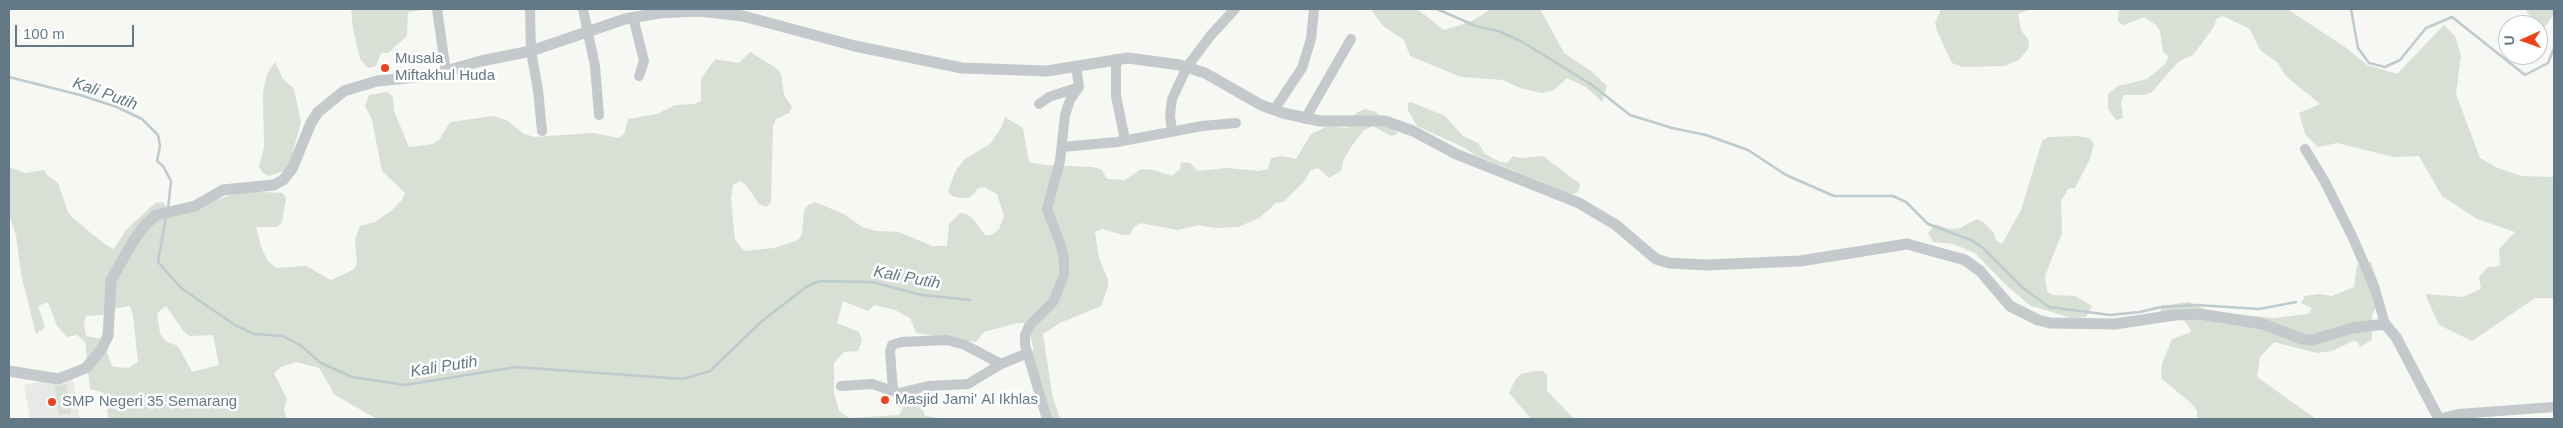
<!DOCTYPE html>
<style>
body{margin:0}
#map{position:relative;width:2563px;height:428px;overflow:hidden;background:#f7f7f3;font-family:Arial,sans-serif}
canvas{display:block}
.frame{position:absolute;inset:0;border:10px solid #647986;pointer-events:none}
.north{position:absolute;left:2498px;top:15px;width:50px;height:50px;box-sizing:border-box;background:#fff;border:1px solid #c1c9cf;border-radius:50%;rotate:268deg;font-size:14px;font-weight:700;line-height:20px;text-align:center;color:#647986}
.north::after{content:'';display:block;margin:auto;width:18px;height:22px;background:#ee431d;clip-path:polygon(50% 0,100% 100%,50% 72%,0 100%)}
.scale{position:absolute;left:15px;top:25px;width:119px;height:22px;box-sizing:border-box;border:2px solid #647986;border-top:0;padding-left:6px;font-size:15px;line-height:18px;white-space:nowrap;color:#647986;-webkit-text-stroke:4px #fff;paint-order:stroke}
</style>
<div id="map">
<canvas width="2563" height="428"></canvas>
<div class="frame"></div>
<div class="north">U</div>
<div class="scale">100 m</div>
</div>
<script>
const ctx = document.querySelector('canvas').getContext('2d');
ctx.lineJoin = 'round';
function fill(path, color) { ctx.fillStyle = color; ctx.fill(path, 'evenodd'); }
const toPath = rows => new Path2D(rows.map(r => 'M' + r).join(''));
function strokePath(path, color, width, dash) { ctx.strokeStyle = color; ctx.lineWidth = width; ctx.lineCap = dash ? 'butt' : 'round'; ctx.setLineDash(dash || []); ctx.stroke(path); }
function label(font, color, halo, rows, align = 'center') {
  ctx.font = font + ' Arial,sans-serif'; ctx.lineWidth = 5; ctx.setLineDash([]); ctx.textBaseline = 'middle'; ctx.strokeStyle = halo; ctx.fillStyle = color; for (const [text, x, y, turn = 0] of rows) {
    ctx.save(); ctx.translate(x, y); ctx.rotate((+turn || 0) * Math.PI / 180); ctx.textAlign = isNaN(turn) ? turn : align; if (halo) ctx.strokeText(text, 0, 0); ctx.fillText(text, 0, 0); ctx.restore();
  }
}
const built = toPath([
 [72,376,80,419,30,419,24,385]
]);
const green = toPath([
 [351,9,432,9,408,12,407,36,388,53,381,53,376,66,368,68,360,59,353,29],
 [1371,9,1417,9,1444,30,1470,22,1491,9,1540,9,1564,53,1591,71,1607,86,1602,102,1586,87,1567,78,1554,90,1542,93,1520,88,1503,80,1461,77,1410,56,1404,40,1383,26],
 [1941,9,2031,9,2018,14,2021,30,2029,41,2028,49,2019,60,2004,66,1963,67,1952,63,1937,31,1935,23],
 [2119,9,2287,9,2345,47,2367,65,2397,74,2444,25,2455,36,2461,56,2456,94,2480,158,2498,168,2521,176,2554,177,2554,298,2535,298,2472,341,2439,325,2425,294,2463,297,2481,289,2479,277,2488,267,2500,266,2499,249,2515,232,2477,219,2442,196,2419,156,2394,157,2337,143,2318,147,2305,134,2299,113,2320,104,2286,76,2277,62,2260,50,2250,29,2223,16,2217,18,2213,28,2194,54,2178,62,2152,92,2145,95,2124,95,2121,103,2123,118,2116,120,2108,109,2108,94,2118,86,2147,79,2165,64,2169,57,2163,52,2160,31,2156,25,2144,17,2124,25,2118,22],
 [2525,9,2554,9,2554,14,2545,27,2538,28],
 [750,52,776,68,781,74,784,95,792,107,789,113,776,119,773,126,771,202,766,207,759,204,746,185,740,181,733,185,731,199,735,240,744,251,774,248,798,240,802,234,804,211,808,205,815,202,844,214,862,227,877,231,899,232,932,246,947,246,949,224,960,213,967,214,973,219,986,236,993,234,999,229,1004,216,997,194,984,187,978,188,974,194,968,198,960,198,952,196,948,191,956,170,965,159,990,144,1001,128,1005,117,1023,128,1029,162,1045,165,1093,167,1102,170,1107,179,1125,180,1141,169,1153,170,1172,176,1180,169,1181,162,1190,163,1198,171,1227,168,1259,171,1268,169,1271,158,1283,156,1296,159,1311,134,1328,126,1347,128,1356,113,1365,109,1376,112,1398,134,1391,136,1373,126,1364,130,1351,147,1343,161,1342,170,1329,178,1318,168,1311,170,1303,183,1283,202,1276,203,1259,218,1238,227,1214,228,1199,225,1178,230,1140,223,1134,227,1130,234,1123,235,1102,229,1095,232,1099,258,1108,280,1108,287,1101,306,1060,323,1043,334,1052,394,1060,419,1043,419,1034,385,1033,346,1027,323,1017,323,984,332,976,342,916,333,910,318,895,310,874,305,868,311,843,301,837,323,859,332,862,341,858,351,844,352,834,363,834,393,839,411,849,418,899,415,907,400,920,403,925,416,946,419,377,419,335,395,319,368,296,362,281,367,274,373,287,399,284,410,287,419,109,419,104,393,90,389,85,342,77,335,67,337,57,326,48,302,38,306,45,327,36,334,21,274,16,235,9,215,9,167,25,173,44,170,47,175,58,183,68,212,73,218,103,243,114,249,126,230,155,203,163,202,172,215,199,207,202,209,214,201,242,191,283,193,286,199,282,222,277,227,256,227,261,246,267,260,276,268,306,266,331,280,353,270,357,264,355,240,360,226,375,222,391,211,402,200,405,193,382,171,372,120,365,106,369,95,387,92,393,97,394,111,409,147,433,144,439,140,450,122,494,116,508,121,524,134,535,137,593,133,619,138,624,134,628,119,657,114,675,105,694,104,701,101,701,79,715,59,739,63],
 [130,306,133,315,138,362,128,368,115,367,112,366,102,339,86,336,84,322,86,316,103,315,104,310],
 [166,306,185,333,190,336,213,335,219,365,192,372,178,346,165,341,160,333,157,313],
 [275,62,283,79,294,89,301,122,289,166,284,171,269,176,262,172,259,166,264,148,263,92,267,74],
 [1411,102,1445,116,1463,136,1478,143,1485,154,1500,162,1507,163,1513,156,1521,158,1543,156,1580,184,1578,192,1571,194,1475,155,1465,148,1417,126,1408,110,1408,103],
 [2076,136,2090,138,2094,144,2090,159,2075,188,2068,189,2061,201,2062,233,2045,276,2047,291,2052,295,2075,296,2092,306,2086,317,2072,318,2031,306,2005,284,1975,253,1953,244,1933,242,1928,233,1935,224,1950,229,1960,228,1977,219,1983,222,1994,233,1996,240,2002,244,2021,210,2042,141,2048,137],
 [2371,262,2379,286,2378,303,2372,315,2372,340,2360,347,2358,342,2353,341,2332,351,2317,353,2274,342,2260,357,2257,377,2316,419,2197,419,2197,411,2192,404,2161,378,2162,364,2172,339,2189,333,2191,330,2184,320,2161,312,2160,306,2189,302,2208,311,2273,318,2308,314,2312,308,2301,303,2305,296,2319,294,2332,296,2354,287,2357,265],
 [1535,371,1543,371,1547,376,1547,391,1574,419,1531,419,1509,393,1515,380,1521,374],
 [66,384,71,413,59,415,54,387]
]);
const stream = toPath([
 [1437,9,1476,26,1498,31,1521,41,1592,85,1630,115,1672,128,1706,135,1748,150,1786,175,1834,196,1893,196,1906,202,1928,224,1971,240,1983,248,2023,288,2049,307,2110,315,2140,312,2161,307,2197,305,2259,309,2296,302],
 [2351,9,2358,48,2369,63,2385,67,2400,60,2426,28,2452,17,2525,75,2548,63,2554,48],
 [9,77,80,95,117,107,142,119,158,135,160,146,157,161,163,166,171,181,168,209],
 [166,217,158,262,181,288,235,325,254,334,283,336,300,345,321,363,352,377,405,385,516,367,683,379,710,371,761,322,806,287,819,281,872,282,922,295,970,300]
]);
const minor = toPath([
 [437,9,446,72],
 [530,9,531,51,538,90,542,131],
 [583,9,595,66,599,115],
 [633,17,644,61,639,76],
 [1116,59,1116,96,1125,140],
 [1039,104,1049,97,1079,87],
 [1274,110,1302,68,1311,39,1314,9],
 [1305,119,1351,39],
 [1172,132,1170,115,1172,99,1187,67,1211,35,1235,9],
 [1062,147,1117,142,1202,126,1236,123],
 [2305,149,2325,182,2352,236,2375,289,2385,324],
 [1001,364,965,345,947,340,901,342,892,345,890,351,893,391,899,393,928,386,968,384,1001,364,1028,353],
 [841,386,872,384,893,391],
 [1047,419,1025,345,1025,335,1029,326,1053,302,1064,275,1064,261,1061,246,1047,209,1060,161,1065,115,1070,100,1079,87,1076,66],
 [2438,419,2458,414,2554,407]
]);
const tertiary = toPath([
 [9,371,58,379,86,368,101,350,108,336,111,280,134,240,145,225,156,215,195,206,223,190,274,185,283,180,292,169,311,123,318,112,344,91,377,81,428,76,481,61,531,51,625,19,659,13,699,11,743,16,855,46,962,68,1047,71,1128,58,1180,65,1205,73,1261,105,1283,113,1320,121,1385,121,1413,131,1456,154,1579,203,1616,225,1656,259,1669,263,1706,265,1800,261,1907,244,1965,260,1980,271,2010,306,2038,320,2050,323,2115,324,2175,315,2200,314,2263,324,2302,339,2312,340,2352,328,2385,324,2396,337,2439,419]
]);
const markers = [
 [385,68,5,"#ee431d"],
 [885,400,5,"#ee431d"],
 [52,402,5,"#ee431d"]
];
const poiNames = [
 ["Musala",395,59],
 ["Miftakhul Huda",395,76],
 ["Masjid Jami' Al Ikhlas",895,400],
 ["SMP Negeri 35 Semarang",62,402]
];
const waterNames = [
 ["Kali Putih",105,94,20],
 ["Kali Putih",907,278,11],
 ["Kali Putih",444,367,-9]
];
fill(built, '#e8e8e7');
fill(green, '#d8dfd4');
strokePath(stream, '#bdcace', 2.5);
strokePath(minor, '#c4c9cb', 10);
strokePath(tertiary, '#c4c9cb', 11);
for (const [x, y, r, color] of markers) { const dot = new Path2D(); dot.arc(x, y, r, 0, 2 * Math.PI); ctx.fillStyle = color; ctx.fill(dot); strokePath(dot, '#fff', 2); }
label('15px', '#647986', '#fff', poiNames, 'left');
label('italic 16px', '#5f7b83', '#fff', waterNames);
</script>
